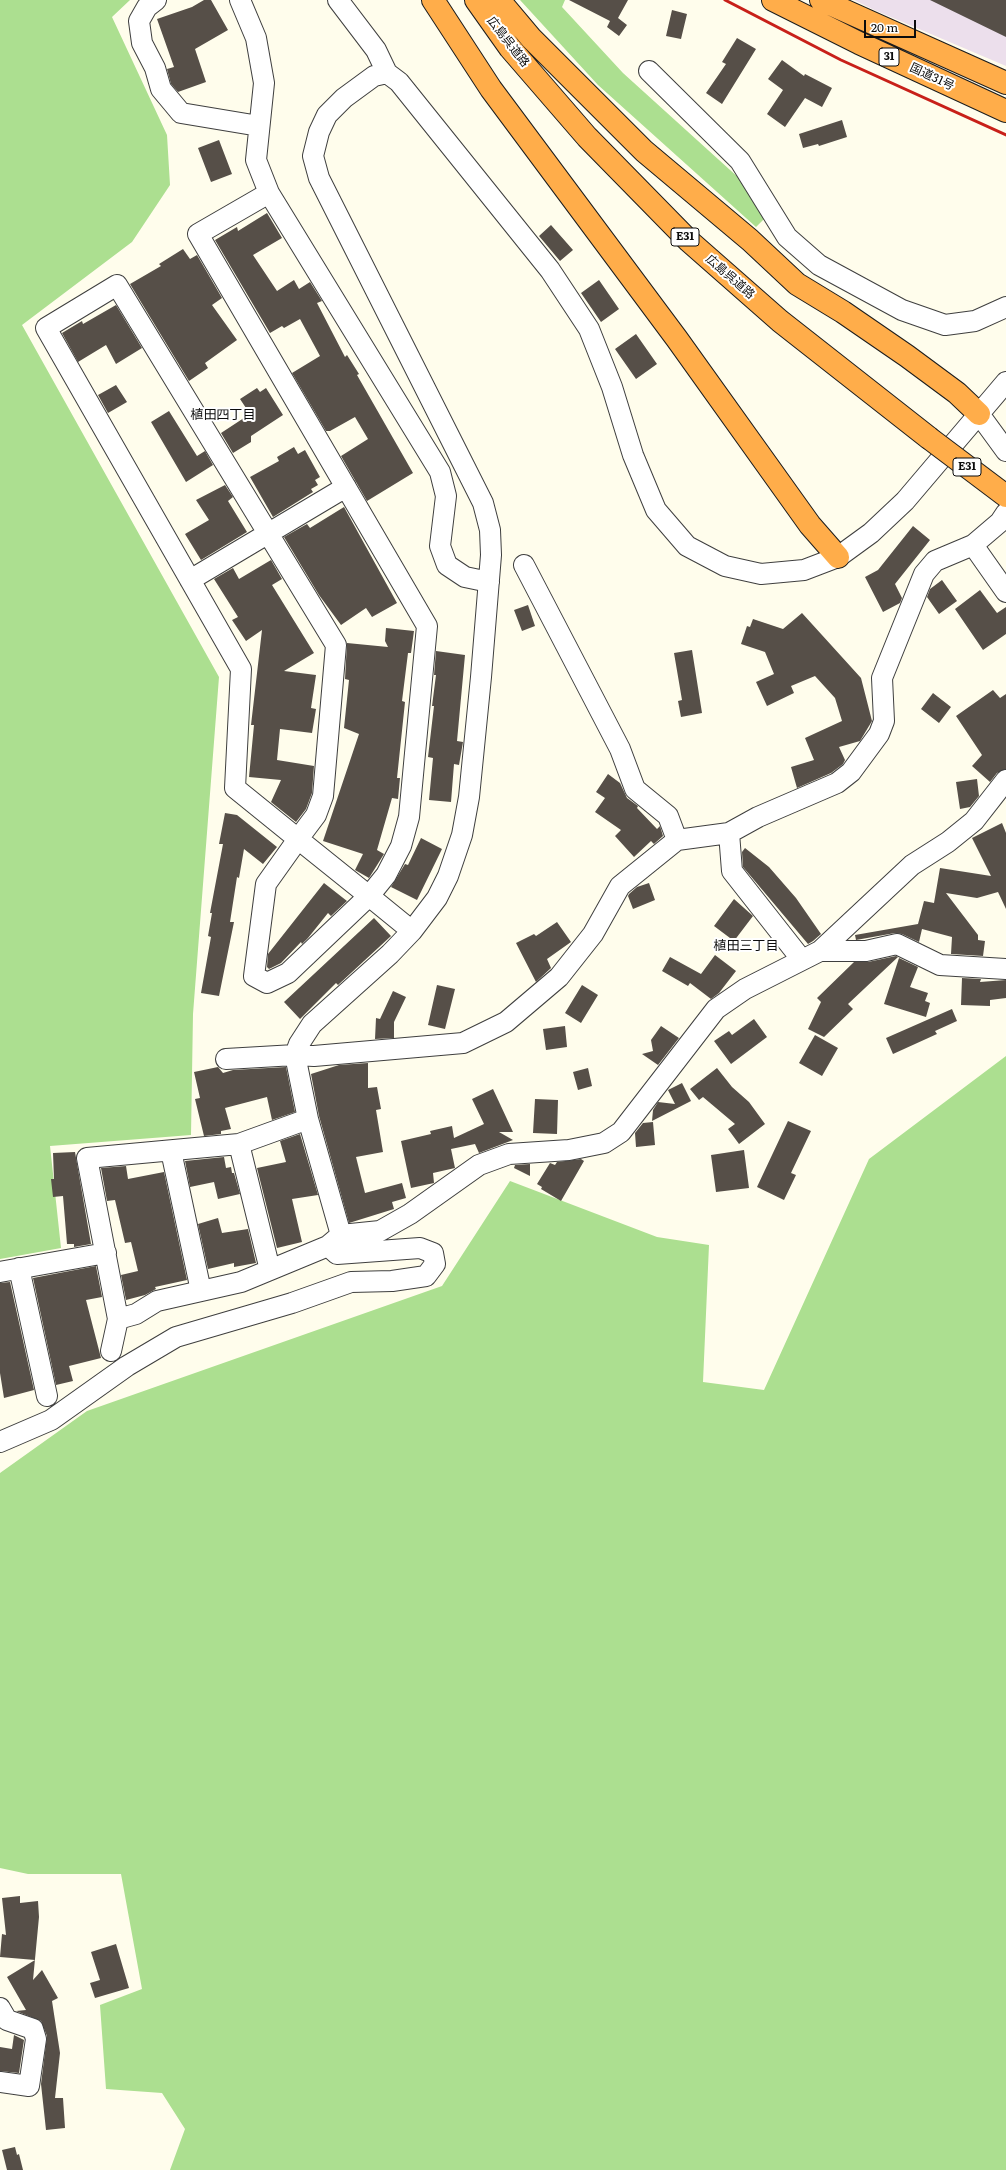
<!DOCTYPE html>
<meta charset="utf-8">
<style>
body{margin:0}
#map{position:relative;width:1006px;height:2170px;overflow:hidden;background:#fffdec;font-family:Literata,serif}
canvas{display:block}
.scale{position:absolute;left:864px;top:20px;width:52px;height:18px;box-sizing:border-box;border:2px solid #0c0c0c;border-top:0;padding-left:5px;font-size:12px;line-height:14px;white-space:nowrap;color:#0c0c0c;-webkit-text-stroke:3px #fff;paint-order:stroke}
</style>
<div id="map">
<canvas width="1006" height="2170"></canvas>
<div class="scale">20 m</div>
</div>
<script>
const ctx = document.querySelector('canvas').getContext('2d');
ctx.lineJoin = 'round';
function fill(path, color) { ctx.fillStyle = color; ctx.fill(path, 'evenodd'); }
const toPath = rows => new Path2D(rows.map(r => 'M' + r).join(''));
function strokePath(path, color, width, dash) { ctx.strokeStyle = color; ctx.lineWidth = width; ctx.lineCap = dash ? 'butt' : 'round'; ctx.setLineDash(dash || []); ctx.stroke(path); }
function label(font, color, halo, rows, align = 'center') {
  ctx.font = font + ' Literata,"Noto Sans JP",serif'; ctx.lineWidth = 4; ctx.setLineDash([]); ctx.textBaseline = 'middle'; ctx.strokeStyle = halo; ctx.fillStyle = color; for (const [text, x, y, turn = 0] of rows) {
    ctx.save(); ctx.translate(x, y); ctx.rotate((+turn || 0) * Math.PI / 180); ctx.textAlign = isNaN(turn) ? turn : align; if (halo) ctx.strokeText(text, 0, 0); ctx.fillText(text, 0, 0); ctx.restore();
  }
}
const industrial = toPath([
 [854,0,1006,0,1006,66,872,9]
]);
const forest = toPath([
 [0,0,130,0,112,17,167,135,170,185,132,242,22,325,219,677,193,1014,191,1135,50,1146,61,1248,0,1259],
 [520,0,565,0,562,7,623,73,740,179,765,218,756,227,598,85],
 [1006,1056,1006,2170,170,2170,185,2129,162,2093,106,2089,100,2005,142,1989,121,1874,28,1874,0,1868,0,1473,87,1411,442,1286,510,1181,657,1237,709,1245,703,1382,764,1390,869,1159]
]);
const building = toPath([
 [204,0,211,0,228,30,195,49,206,82,178,92,171,84,167,69,174,67,157,19,192,7],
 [569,0,628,0,618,18,627,25,619,36,607,27,610,21],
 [930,0,1006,0,1006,37],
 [672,10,687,14,681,39,666,36],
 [737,38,756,49,722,104,706,93,726,64,722,62],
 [782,60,804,76,805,74,832,88,822,107,805,98,785,127,767,114,783,90,768,79],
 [842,120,847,137,819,146,818,144,803,148,799,134],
 [219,140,232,174,211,182,198,148],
 [267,213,282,238,253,255,277,291,294,280,299,289,310,282,322,301,317,303,345,357,347,355,359,374,357,375,413,473,367,501,341,456,368,439,355,417,330,431,326,431,292,373,320,356,300,319,284,328,282,326,270,333,215,240,237,227,238,231],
 [551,225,573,250,560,261,539,236],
 [183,249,190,259,197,255,222,298,212,305,237,340,205,363,208,368,189,381,130,284,161,266,159,264],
 [599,280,619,309,601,322,581,293],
 [116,305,142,348,116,364,106,345,78,362,62,333,82,321,83,324],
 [636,334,657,364,636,379,615,349],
 [116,385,127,402,108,413,98,395],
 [257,388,260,392,266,388,283,415,251,436,251,442,233,453,221,433,250,414,240,399],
 [169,411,197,456,205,451,213,465,186,482,151,422],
 [294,447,298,454,305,450,320,477,315,480,318,485,311,489,313,492,273,517,250,477,279,461,277,457],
 [225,485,233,497,228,501,247,532,201,560,185,534,209,520,196,500],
 [344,507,397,603,372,617,366,608,341,625,319,595,284,537,307,524,310,528],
 [913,526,930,540,895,584,902,598,900,603,883,612,865,577,878,570],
 [271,560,282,579,272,585,314,653,284,671,316,675,311,708,316,709,312,733,280,729,277,760,314,766,312,793,306,809,296,822,271,802,281,780,249,777,254,725,251,725,262,630,246,641,232,620,238,617,214,579,233,568,239,579],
 [942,580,957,601,939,614,927,597,930,589],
 [980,590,997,613,1006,607,1006,634,983,650,955,609],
 [528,605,535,626,522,631,514,610],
 [802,613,861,678,872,721,860,741,839,747,845,760,843,764,831,773,797,788,791,767,814,760,805,738,842,721,835,698,815,676,791,686,794,693,767,706,756,682,774,674,765,652,741,644,747,626,750,627,753,619,783,629],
 [386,628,414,631,411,653,408,653,402,701,405,702,397,778,400,778,398,799,392,798,377,850,384,854,369,878,355,870,363,854,323,841,359,734,344,728,349,680,345,679,347,643,388,647,385,641],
 [692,650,702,713,681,717,678,701,682,700,674,653],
 [436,651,465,655,457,741,463,742,459,765,454,764,451,802,429,800,433,758,428,757,434,706,432,706,436,675,434,675],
 [993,690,1000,698,1006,694,1006,769,997,773,990,782,972,766,982,755,956,716],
 [933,693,951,707,939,723,921,709],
 [608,774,620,783,627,798,638,806,637,808,657,829,660,826,663,836,654,844,651,841,634,857,615,836,621,830,595,812,605,798,596,792],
 [977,779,979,796,970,807,960,809,956,782],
 [225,813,237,815,277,847,263,864,244,849,239,878,237,877,230,922,234,922,219,996,201,993,211,937,208,936,212,913,210,913,223,844,219,844],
 [1002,823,1006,833,1006,909,998,892,977,898,946,893,978,935,978,940,985,941,983,956,951,954,952,937,922,929,919,942,902,934,895,933,856,940,855,935,918,924,924,901,934,903,940,868,991,876,972,838],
 [421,838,442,849,417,900,391,887,405,864,408,865],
 [745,848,769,867,796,898,821,934,813,941,808,944,743,867,742,852],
 [324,883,347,901,331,916,328,913,308,938,302,944,301,942,281,963,269,969,267,967,268,954],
 [649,883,655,900,633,909,628,896,629,894,637,887],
 [734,899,753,916,734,941,714,926],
 [374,918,391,936,338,985,336,983,300,1019,284,1002],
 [557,922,571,942,547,959,551,968,536,982,516,943,534,934,536,936],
 [715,955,736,971,719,993,711,999,690,983,688,986,662,971,670,957,701,974],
 [896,956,898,957,848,1004,853,1009,824,1037,808,1029,821,1002,817,998,854,962,868,962],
 [899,958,918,967,910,987,928,993,925,1001,930,1003,926,1017,884,1004],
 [962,978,981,979,980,982,1006,980,1006,998,990,1000,990,1006,961,1005],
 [437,985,455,989,445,1029,428,1025],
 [582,985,598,995,581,1023,565,1013],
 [393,991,406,997,394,1022,394,1038,375,1039,376,1018,380,1019],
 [952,1009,957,1021,935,1031,937,1034,893,1054,886,1038],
 [754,1019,767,1037,731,1064,714,1041,729,1031,732,1035],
 [565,1026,567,1047,546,1050,543,1029],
 [661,1026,679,1038,658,1065,642,1054,653,1051,651,1040],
 [815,1035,838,1048,822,1076,799,1063],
 [368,1063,368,1088,377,1087,381,1109,376,1110,383,1152,356,1157,365,1193,402,1183,406,1198,392,1202,394,1209,349,1223,319,1116,311,1074,339,1065],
 [218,1067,223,1073,233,1070,286,1067,295,1112,272,1120,267,1097,225,1108,231,1129,221,1131,221,1134,204,1136,195,1099,200,1098,194,1072],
 [588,1068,592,1086,578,1090,573,1072],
 [717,1068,732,1087,749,1102,765,1124,739,1144,728,1129,735,1124,703,1097,699,1100,690,1089],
 [682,1083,691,1101,652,1121,653,1110,658,1102,675,1104,668,1090],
 [493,1089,513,1132,499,1132,513,1140,479,1153,475,1144,451,1149,455,1168,433,1173,434,1183,411,1188,401,1141,431,1134,430,1131,452,1126,454,1138,484,1124,472,1099],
 [535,1099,558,1100,557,1134,533,1133],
 [788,1121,811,1131,791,1173,796,1175,784,1200,757,1187],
 [653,1122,655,1145,636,1147,635,1133,643,1123],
 [300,1134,318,1195,292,1199,302,1242,277,1248,257,1168,286,1162,280,1141],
 [744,1150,749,1188,716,1192,711,1155],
 [75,1152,91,1244,74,1247,74,1244,67,1244,63,1196,53,1197,51,1179,54,1179,53,1153],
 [224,1157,226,1168,231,1167,232,1173,234,1173,240,1194,218,1199,214,1182,190,1187,185,1161],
 [581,1159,584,1161,561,1201,541,1189,542,1187,537,1184,550,1163,555,1165,557,1162],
 [530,1164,530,1176,514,1168,515,1165],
 [126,1166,128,1179,164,1172,187,1280,155,1287,156,1289,145,1295,126,1300,121,1275,138,1271,131,1242,125,1243,115,1200,107,1201,101,1168],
 [218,1218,222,1233,248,1229,256,1263,234,1267,234,1263,208,1269,198,1224],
 [96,1266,102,1297,86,1300,101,1358,69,1366,73,1381,56,1385,33,1278],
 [10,1282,34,1390,4,1398,0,1373,0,1283],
 [20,1896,20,1903,38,1901,39,1917,33,1980,42,1970,58,1998,52,2001,60,2053,55,2098,63,2098,65,2128,46,2130,41,2084,47,2036,41,2021,16,2011,26,2010,7,1977,35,1960,0,1957,2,1934,6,1935,2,1898],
 [116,1944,129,1988,95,1998,90,1983,100,1980,91,1952],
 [14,2035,24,2040,19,2073,0,2071,0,2047,12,2049],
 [15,2147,17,2155,19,2154,23,2170,7,2170,2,2150]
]);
const minor = toPath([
 [156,0,147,7,139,21,142,43,155,68,161,89,181,113,259,126],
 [240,0,256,38,264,83,256,160,269,193,440,472,446,496,440,546,447,565,465,577,489,582],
 [338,0,376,50,387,73,399,82,550,270,589,329,612,387,633,455,656,510,687,546,725,566,761,574,804,570,838,557,871,533,905,501,1006,382],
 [649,71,740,161,787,237,819,265,902,310,945,325,975,321,1006,307],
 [269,193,198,234,427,626,409,817,401,846,386,875,369,896,288,973,267,983,254,976,266,884,298,839,316,815,323,796,336,645,117,285,46,328,241,669,235,788,298,839,369,896,412,931],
 [979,414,1006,451],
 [973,545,1006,592],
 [524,565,620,749,635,789,668,816,677,840],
 [190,580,346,487],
 [729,833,732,871,802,960],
 [820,951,866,951,897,944,940,965,1006,969],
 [226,1059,295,1055,314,1056,463,1043,506,1022,559,977,593,934,620,886,677,840,729,833,758,817,837,783,851,772,879,734,884,721,882,678,924,574,935,561,973,545,1000,522,1006,513],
 [239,1144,270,1270],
 [171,1151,201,1291],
 [341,1235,380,1231,410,1214,479,1165,509,1154,569,1150,604,1143,621,1132,716,1009,745,989,820,951,912,865,948,842,974,821,1006,780],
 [19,1268,47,1396],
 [0,1272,106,1253],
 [118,1319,136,1314,157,1301,241,1282,328,1246],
 [111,1351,118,1319,87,1158,239,1144,308,1119],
 [0,1442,51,1420,127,1366,176,1337,292,1303,351,1282,392,1281,426,1276,435,1264,433,1253,420,1248,337,1254,328,1246,341,1235,308,1119,295,1055,299,1044,312,1024,390,954,412,931,437,898,448,876,462,835,469,797,481,677,491,555,490,530,483,503,319,178,313,156,319,132,327,115,344,98,374,76,387,73],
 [0,2008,7,2020,33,2029,36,2039,29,2086,0,2082]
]);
const highway = toPath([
 [433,0,491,89,677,339,810,525,838,557],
 [476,0,510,48,587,137,689,241,780,321,929,438],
 [499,0,531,38,644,151,750,240,797,284,843,312,907,356,957,393,979,414],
 [773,0,859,43,1006,111],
 [821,0,1006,83]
]);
const rail = toPath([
 [725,0,841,60,1006,135]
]);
const highwayBridge = toPath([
 [929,438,1006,496]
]);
const shields = [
 [889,57,20],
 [685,237,28],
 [967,467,28]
];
const shieldNames = [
 ["31",889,57],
 ["E31",685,237],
 ["E31",967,467]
];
const streetNames = [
 ["広島呉道路",508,42,52],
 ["国道31号",932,77,25],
 ["広島呉道路",730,277,41]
];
const neighbourhoodNames = [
 ["植田四丁目",223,415],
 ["植田三丁目",746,946]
];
fill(industrial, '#ecdfec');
fill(forest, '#acdf90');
fill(building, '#564f48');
strokePath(minor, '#3f3f3f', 22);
strokePath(highway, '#1d1d1d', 24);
strokePath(minor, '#fff', 20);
strokePath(highway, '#ffad4a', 22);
strokePath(rail, '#c82019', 3);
strokePath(highwayBridge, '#1d1d1d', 24, []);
strokePath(highwayBridge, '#ffad4a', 22);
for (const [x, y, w] of shields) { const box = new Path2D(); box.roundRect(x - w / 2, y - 9, w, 18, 3); ctx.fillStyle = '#fff'; ctx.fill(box); strokePath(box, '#0c0c0c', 1); }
label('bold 11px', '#0c0c0c', null, shieldNames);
label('12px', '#0c0c0c', '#fff', streetNames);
label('13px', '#0c0c0c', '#fff', neighbourhoodNames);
</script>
